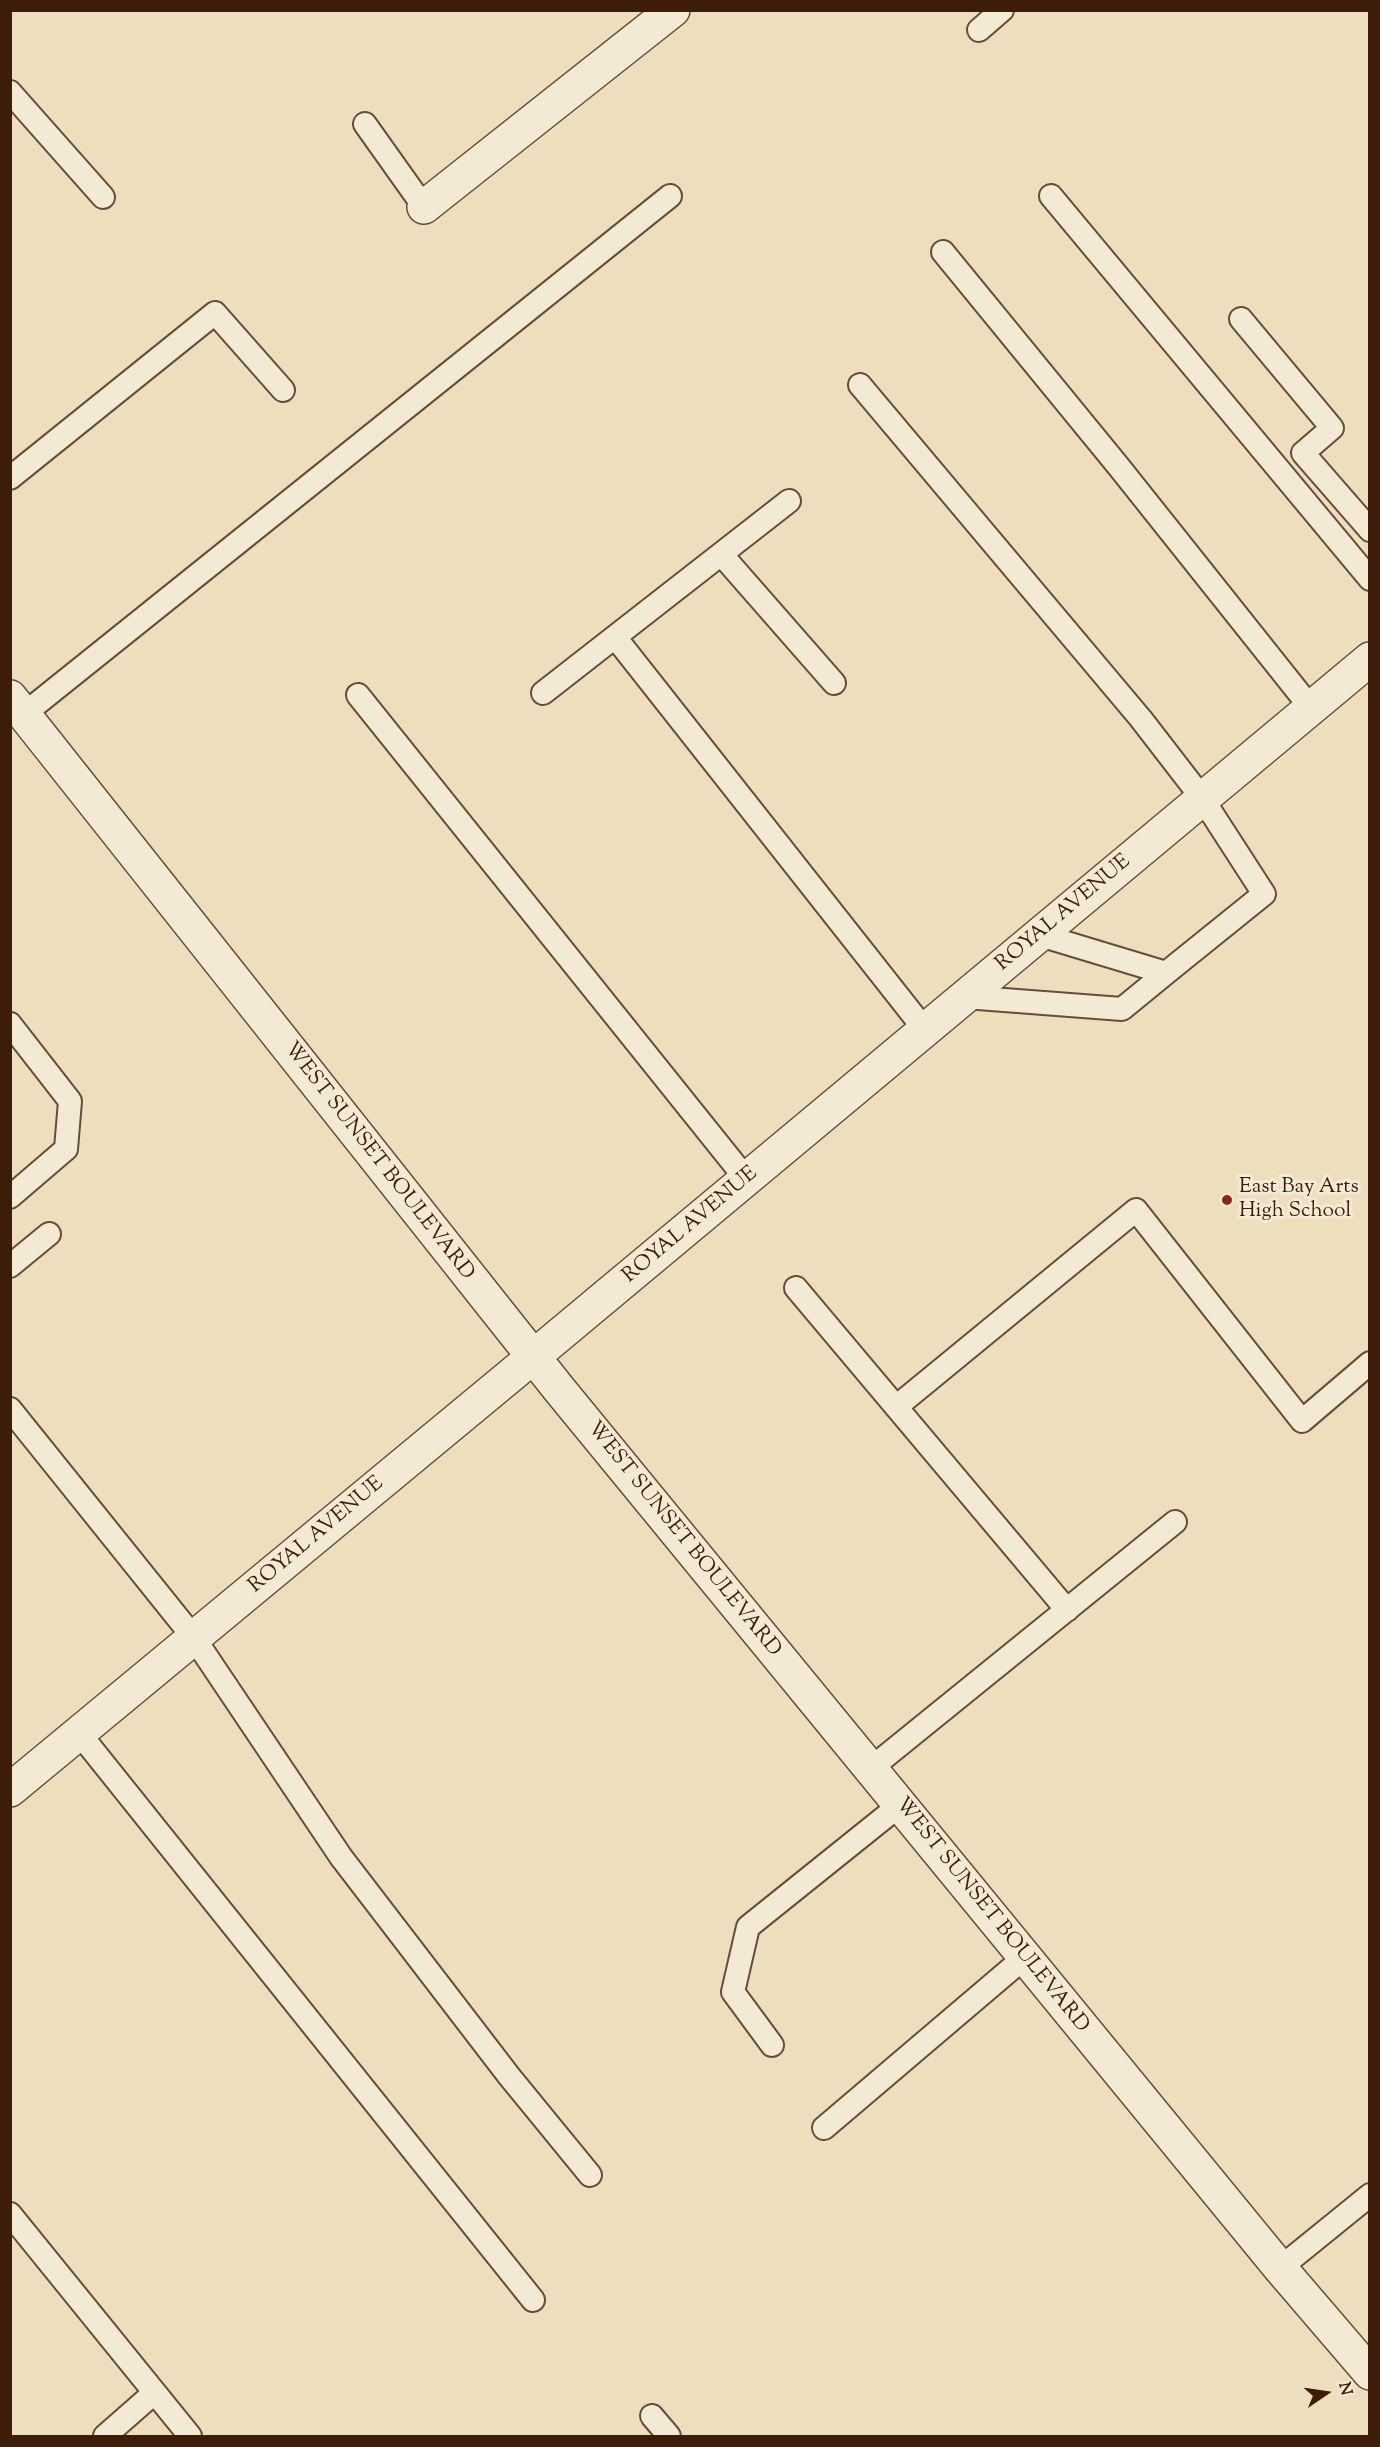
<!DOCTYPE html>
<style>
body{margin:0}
#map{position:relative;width:1380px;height:2447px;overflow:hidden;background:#eddebe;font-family:"Sorts Mill Goudy",serif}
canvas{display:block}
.frame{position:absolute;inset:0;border:12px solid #3d1c0a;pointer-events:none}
.north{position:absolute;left:1296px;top:2363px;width:60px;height:60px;-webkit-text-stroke:4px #f3ead5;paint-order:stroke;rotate:77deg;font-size:16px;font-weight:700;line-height:24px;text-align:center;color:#3d1c0a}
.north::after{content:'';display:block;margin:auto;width:21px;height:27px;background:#3d1c0a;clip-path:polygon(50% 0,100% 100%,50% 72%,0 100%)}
</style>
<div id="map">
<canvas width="1380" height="2447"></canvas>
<div class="frame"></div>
<div class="north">N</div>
</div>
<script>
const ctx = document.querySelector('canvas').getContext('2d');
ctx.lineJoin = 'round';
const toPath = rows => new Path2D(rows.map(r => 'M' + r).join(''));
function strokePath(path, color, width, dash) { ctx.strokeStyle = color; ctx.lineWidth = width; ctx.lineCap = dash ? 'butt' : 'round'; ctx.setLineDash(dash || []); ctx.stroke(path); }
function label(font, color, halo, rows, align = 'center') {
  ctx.font = font + ' "Sorts Mill Goudy",serif'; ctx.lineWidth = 6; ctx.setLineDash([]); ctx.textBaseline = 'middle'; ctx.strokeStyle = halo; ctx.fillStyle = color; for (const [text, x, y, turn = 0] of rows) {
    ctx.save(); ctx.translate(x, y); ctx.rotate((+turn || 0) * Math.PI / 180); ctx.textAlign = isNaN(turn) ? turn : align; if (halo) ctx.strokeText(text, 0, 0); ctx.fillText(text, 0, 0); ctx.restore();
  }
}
const lane = toPath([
 [979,30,1002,10],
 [10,92,103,197],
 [365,124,424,207],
 [1051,196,1370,579],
 [943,252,1119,467,1311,708],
 [1241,319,1332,428,1303,453,1370,530],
 [860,385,1141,719,1202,798,1264,894,1166,973,1040,935],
 [10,478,215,313,283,390],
 [721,554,834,683],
 [615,637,925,1030],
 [543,693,789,501],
 [358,695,747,1180],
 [24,714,670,196],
 [965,997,1122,1009,1166,973],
 [10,1024,70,1101,66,1149,10,1197],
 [10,1266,49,1234],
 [796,1288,1067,1610],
 [896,1407,1136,1210,1302,1421,1370,1363],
 [10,1409,194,1638,341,1857,509,2076,590,2175],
 [79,1733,533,2300],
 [870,1769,1175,1522],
 [772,2045,733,1992,748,1927,900,1805],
 [824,2128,1025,1957],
 [10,2214,190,2436],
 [1280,2268,1370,2195],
 [652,2416,669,2436],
 [105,2436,154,2393]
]);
const street = toPath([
 [424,207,673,10],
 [10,697,559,1389,1280,2268,1370,2373],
 [10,1790,533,1357,1370,659]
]);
const markers = [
 [1227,1200,6,"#8f2418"]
];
const streetNames = [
 ["ROYAL AVENUE",1064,914,-40],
 ["WEST SUNSET BOULEVARD",378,1162,52],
 ["ROYAL AVENUE",691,1226,-40],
 ["ROYAL AVENUE",317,1536,-40],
 ["WEST SUNSET BOULEVARD",683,1540,51],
 ["WEST SUNSET BOULEVARD",991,1916,51]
];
const poiNames = [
 ["East Bay Arts",1239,1188],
 ["High School",1239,1212]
];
strokePath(lane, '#694c37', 26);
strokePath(street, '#694c37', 36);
strokePath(lane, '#f3ead5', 22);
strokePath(street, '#f3ead5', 33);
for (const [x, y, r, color] of markers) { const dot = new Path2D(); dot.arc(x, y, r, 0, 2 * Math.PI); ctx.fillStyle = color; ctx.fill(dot); strokePath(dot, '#f3ead5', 2); }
label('21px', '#3d1c0a', '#f3ead5', streetNames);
label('21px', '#3d1c0a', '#f3ead5', poiNames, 'left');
</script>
